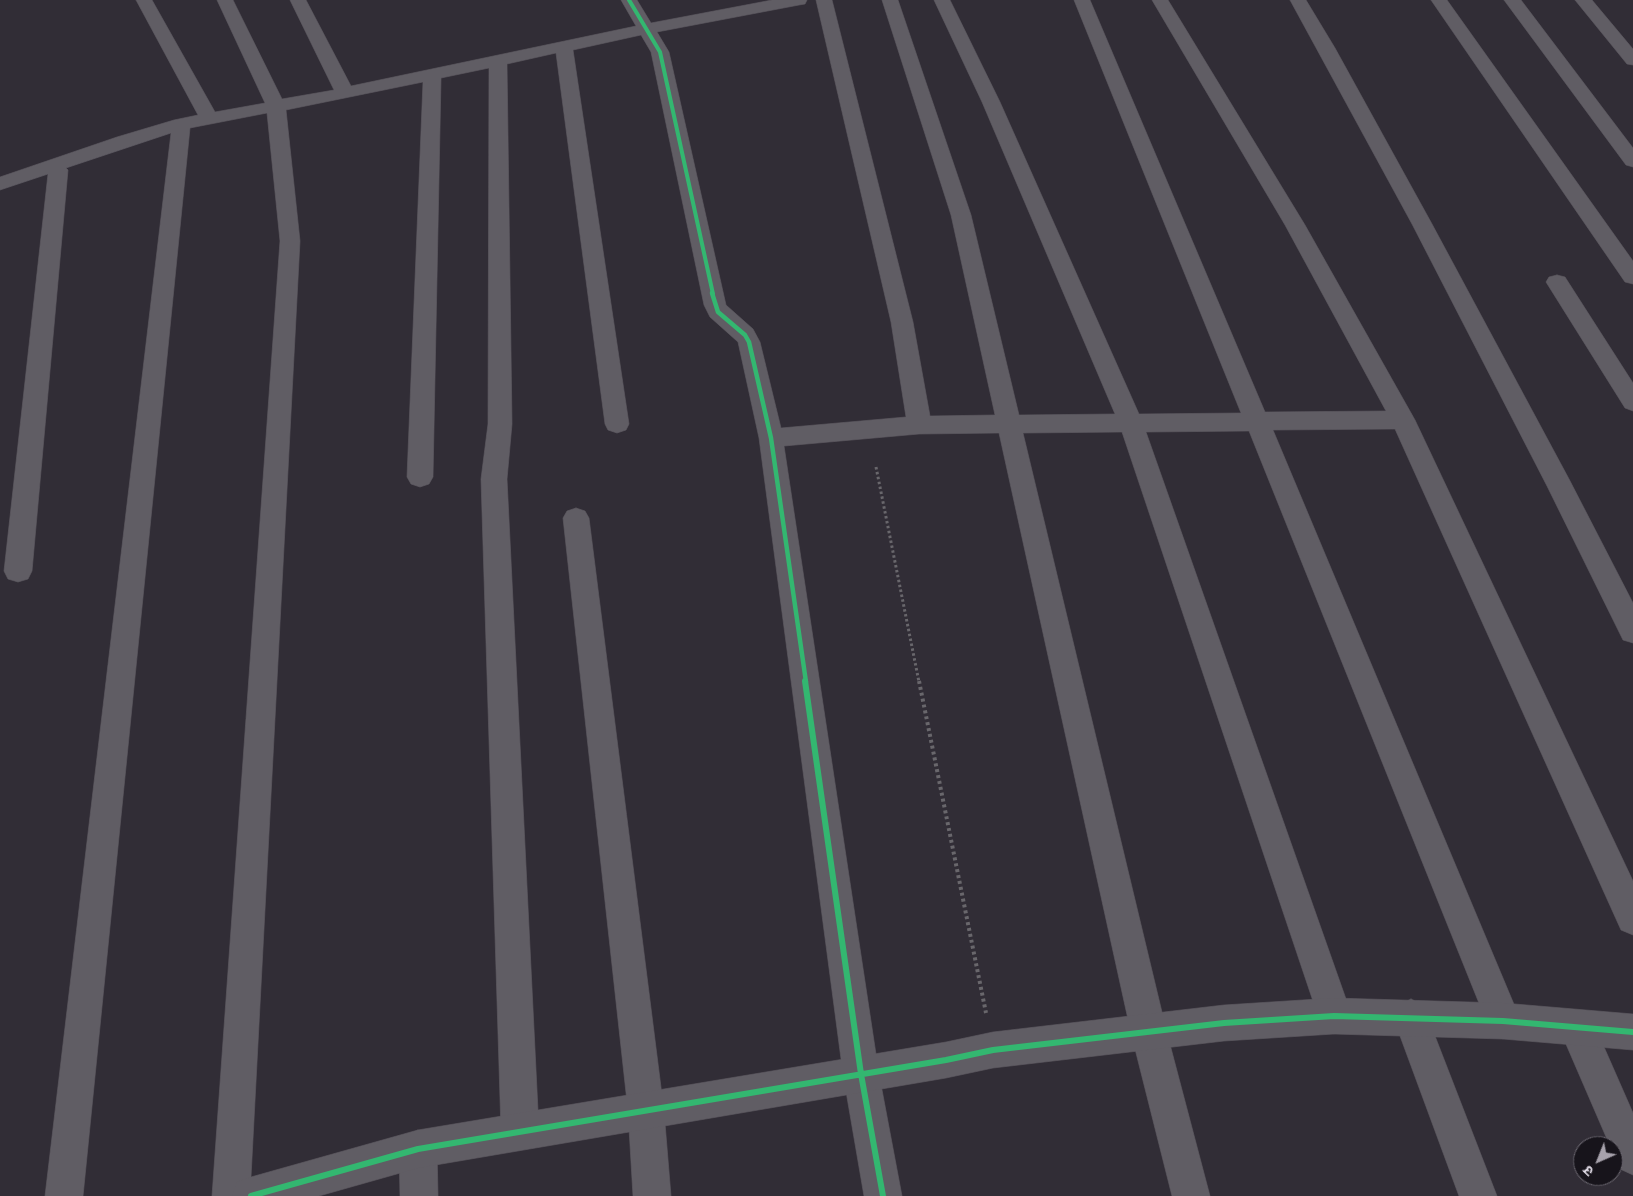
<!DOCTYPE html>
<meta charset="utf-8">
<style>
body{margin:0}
#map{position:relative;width:1633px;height:1196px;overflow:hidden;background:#312d36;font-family:Cabin,"Noto Sans Devanagari",sans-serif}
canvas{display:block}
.north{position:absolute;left:1573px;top:1136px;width:50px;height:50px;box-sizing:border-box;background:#17141b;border:1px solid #6a666f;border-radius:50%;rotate:224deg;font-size:14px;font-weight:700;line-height:20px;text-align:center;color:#e6e1ec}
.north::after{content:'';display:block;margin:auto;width:18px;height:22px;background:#a7a2ac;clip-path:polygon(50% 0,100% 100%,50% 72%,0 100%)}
</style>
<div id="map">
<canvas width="1633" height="1196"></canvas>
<div class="north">उ</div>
</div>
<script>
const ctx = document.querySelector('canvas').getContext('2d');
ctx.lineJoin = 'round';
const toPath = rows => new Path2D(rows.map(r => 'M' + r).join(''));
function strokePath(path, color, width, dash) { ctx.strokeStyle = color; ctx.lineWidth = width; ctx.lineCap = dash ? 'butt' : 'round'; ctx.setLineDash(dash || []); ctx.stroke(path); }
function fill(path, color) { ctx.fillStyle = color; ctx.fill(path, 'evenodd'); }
const pathFar1 = toPath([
 [876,467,919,682]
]);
const path = toPath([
 [919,681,986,1013]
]);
const street = toPath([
 [136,0,152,0,215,112,265,103,217,0,233,0,282,99,334,90,290,0,306,0,351,86,636,26,621,0,637,0,651,23,772,0,807,0,805,4,799,5,657,32,669,52,726,305,753,329,760,342,781,428,906,417,891,322,816,0,832,0,913,322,930,416,995,415,951,215,882,0,898,0,971,215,1019,415,1115,414,982,102,934,0,950,0,1000,102,1139,414,1241,413,1074,0,1090,0,1265,412,1386,411,1285,225,1152,0,1168,0,1305,225,1415,420,1633,881,1633,935,1621,930,1395,429,1273,430,1521,1021,1515,1033,1503,1039,1491,1033,1249,431,1146,432,1352,1016,1346,1028,1334,1034,1322,1028,1122,432,1023,433,1167,1033,1210,1196,1172,1196,1131,1033,999,433,919,434,784,446,879,1074,902,1196,864,1196,843,1074,759,438,738,342,710,317,704,305,651,52,641,35,573,50,629,424,626,430,617,433,608,430,605,424,556,53,507,64,512,424,507,479,539,1131,533,1144,520,1150,507,1144,501,1131,481,479,488,424,489,68,441,78,433,477,429,484,420,487,411,484,407,477,423,82,286,110,300,241,250,1196,212,1196,280,241,267,113,190,128,83,1196,45,1196,171,133,66,168,68,170,32,571,28,579,18,582,8,579,4,571,48,174,0,190,0,177,117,137,174,120,198,115,136,0],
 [1290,0,1306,0,1335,48,1432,224,1569,479,1633,603,1633,643,1623,640,1547,486,1412,224,1290,0],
 [1431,0,1447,0,1633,261,1633,284,1625,282,1431,0],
 [1504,0,1521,0,1633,148,1633,167,1626,165,1504,0],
 [1575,0,1592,0,1633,49,1633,65,1627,64,1575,0],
 [1557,275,1565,277,1633,383,1633,411,1625,408,1546,282,1549,277,1557,275],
 [576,508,585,511,589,518,664,1111,671,1196,633,1196,628,1111,563,518,567,511,576,508],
 [1411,999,1423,1005,1497,1196,1459,1196,1393,1017,1399,1005,1411,999],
 [1577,1010,1590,1015,1633,1113,1633,1175,1620,1169,1613,1154,1613,1146,1610,1146,1559,1028,1564,1015,1577,1010],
 [418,1130,431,1136,437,1149,438,1196,400,1196,399,1149,405,1136,418,1130]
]);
const secondary = toPath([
 [1334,998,1503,1003,1633,1014,1633,1050,1503,1039,1334,1034,1224,1041,993,1068,946,1078,418,1168,319,1196,232,1196,237,1182,251,1177,418,1130,946,1042,993,1032,1224,1005,1334,998]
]);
const cyclewayFar2 = toPath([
 [629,0,660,52,713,294]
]);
const cyclewayFar1 = toPath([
 [712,293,718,312,745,335,749,342,771,438,806,682]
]);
const cycleway = toPath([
 [805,681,861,1074,883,1196],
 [251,1196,418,1149,946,1060,993,1050,1224,1023,1334,1016,1503,1021,1633,1032]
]);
strokePath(street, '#4f4b53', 1);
strokePath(secondary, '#4f4b53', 1);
strokePath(pathFar1, '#69676c', 3, [2.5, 2.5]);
strokePath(path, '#69676c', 4, [3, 3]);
fill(street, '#605d64');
fill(secondary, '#605d64');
strokePath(cyclewayFar2, '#33b770', 4);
strokePath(cyclewayFar1, '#33b770', 4.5);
strokePath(cycleway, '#33b770', 6);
</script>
